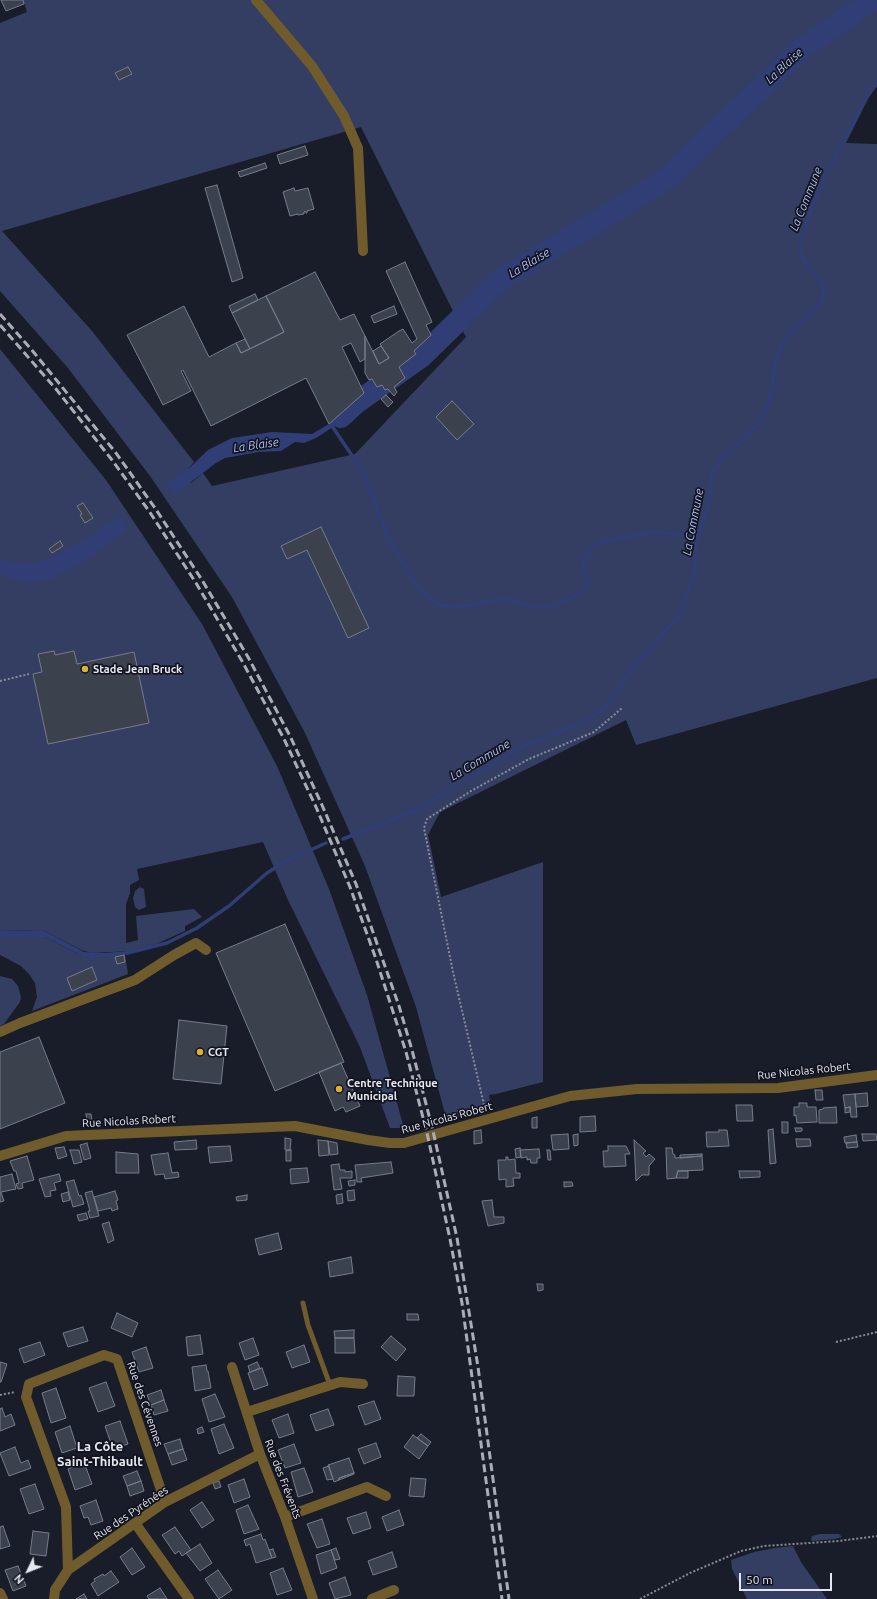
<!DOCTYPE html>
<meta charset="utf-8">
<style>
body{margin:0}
#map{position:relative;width:877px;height:1599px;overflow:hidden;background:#191d29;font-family:Ubuntu,sans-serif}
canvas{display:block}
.north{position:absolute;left:8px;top:1551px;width:40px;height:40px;-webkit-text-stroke:3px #11141f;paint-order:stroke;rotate:227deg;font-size:11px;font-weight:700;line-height:16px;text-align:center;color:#e5e8f0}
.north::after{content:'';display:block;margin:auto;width:14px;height:18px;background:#e5e8f0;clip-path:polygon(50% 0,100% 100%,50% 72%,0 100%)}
.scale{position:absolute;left:739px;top:1573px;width:93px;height:18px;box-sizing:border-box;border:2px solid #e5e8f0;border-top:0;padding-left:5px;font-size:12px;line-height:14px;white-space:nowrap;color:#e5e8f0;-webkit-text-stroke:3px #11141f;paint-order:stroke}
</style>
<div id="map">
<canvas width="877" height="1599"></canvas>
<div class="north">N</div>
<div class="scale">50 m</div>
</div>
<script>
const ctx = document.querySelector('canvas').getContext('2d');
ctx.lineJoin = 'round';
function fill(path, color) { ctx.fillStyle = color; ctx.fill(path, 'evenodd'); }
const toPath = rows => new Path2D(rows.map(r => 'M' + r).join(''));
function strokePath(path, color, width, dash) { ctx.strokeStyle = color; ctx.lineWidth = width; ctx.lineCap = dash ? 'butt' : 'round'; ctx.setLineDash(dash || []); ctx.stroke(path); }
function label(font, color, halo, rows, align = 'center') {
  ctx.font = font + ' Ubuntu,sans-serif'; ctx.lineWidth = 3.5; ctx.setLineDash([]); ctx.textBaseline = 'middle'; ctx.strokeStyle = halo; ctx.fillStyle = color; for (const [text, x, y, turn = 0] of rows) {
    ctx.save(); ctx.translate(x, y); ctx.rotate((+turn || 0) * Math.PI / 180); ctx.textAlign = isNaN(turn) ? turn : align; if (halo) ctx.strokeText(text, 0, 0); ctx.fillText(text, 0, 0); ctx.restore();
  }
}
const green = toPath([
 [23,0,877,0,877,86,874,87,846,143,877,144,877,678,636,745,626,720,440,812,428,835,441,897,543,862,543,1082,496,1094,489,1095,491,1108,447,1121,416,1007,365,866,305,733,232,597,150,476,68,368,0,291,0,23,27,12],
 [361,127,466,337,355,454,212,486,203,473,191,483,188,469,194,462,92,331,2,231],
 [0,349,106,480,202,624,277,766,329,889,367,995,404,1128,390,1128,360,1047,288,900,263,842,137,869,139,880,130,885,130,893,126,904,126,943,138,940,136,916,194,909,202,917,185,926,185,931,156,944,130,951,91,953,81,950,43,930,0,931],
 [140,887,144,889,146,907,139,910,135,907,133,898,135,891],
 [0,937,45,937,78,954,125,955,128,974,32,1011,37,997,35,983,29,974,21,966,0,955],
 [0,976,12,979,18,986,21,997,20,1002,4,1024,0,1026],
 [820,1534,839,1534,842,1537,834,1539,812,1541,811,1539,812,1536],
 [793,1546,801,1562,827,1599,747,1599,732,1569,731,1560,754,1552,775,1548]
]);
const water = toPath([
 [364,392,364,398,333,427,316,438,304,443,295,442,281,451,259,452,225,458,216,463,174,495,167,483,188,469,208,450,232,438,272,432,312,434,329,424],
 [119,516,128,529,83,562,51,579,37,582,24,583,0,574,0,559,19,563,40,562,49,559,87,538],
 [43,930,84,952,103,953,130,951,131,954,90,958,78,954,45,937,0,937,0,931]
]);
const stream = toPath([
 [332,426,363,472,388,537,412,579,424,594,437,604,451,607,471,605,493,600,507,599,536,607,552,607,571,598,582,592,585,589,588,583,588,580,582,569,584,560,593,545,608,540,655,532,687,535,699,533],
 [343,839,416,810,523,746,579,724,599,713,609,702,636,664,677,618,681,612,694,573,697,542,708,505,712,473,722,458,741,442,759,423,768,404,773,387,774,368,780,348,792,331,814,310,822,301,824,292,823,284,805,262,800,252,800,243,816,197,836,154,848,134,862,104,877,83],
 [127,953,167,943,197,928,229,906,267,873,286,861,326,843]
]);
const river = toPath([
 [341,417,356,403,421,357,500,280,665,180,802,48,872,0]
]);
const building = toPath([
 [1,0,23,0,24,4,6,11,1,0],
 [128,67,132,74,119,80,115,73,128,67],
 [305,146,308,155,280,164,277,155,305,146],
 [265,163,267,168,240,177,238,172,265,163],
 [217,185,243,278,232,282,205,188,217,185],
 [294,188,295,191,308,188,314,209,307,211,307,213,306,213,305,211,304,212,304,214,298,215,298,214,290,216,283,192,294,188],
 [405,262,432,322,426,325,431,335,414,351,416,354,399,367,405,378,394,387,397,392,394,396,388,389,385,390,382,385,377,387,372,379,369,380,365,373,365,336,379,364,389,358,380,344,399,331,403,329,412,343,417,339,386,271,405,262],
 [315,272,340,320,354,314,365,336,365,359,360,362,351,343,342,347,364,393,329,424,306,378,211,426,183,370,181,371,191,391,163,405,127,335,184,306,209,357,236,343,241,353,284,332,266,296,315,272],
 [255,294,258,300,232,313,229,306,255,294],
 [266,296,284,332,250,349,232,313,266,296],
 [394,306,397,314,374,323,371,316,394,306],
 [245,339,250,349,241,353,236,343,245,339],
 [381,346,389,358,379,364,373,351,381,346],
 [386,395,393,402,388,407,381,399,386,395],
 [452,401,474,424,457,440,436,417,452,401],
 [83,503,93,518,85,523,80,515,82,514,77,506,83,503],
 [321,527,369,628,348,638,307,550,287,559,281,546,321,527],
 [60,541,63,546,52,553,49,549,60,541],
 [54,651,55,655,74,651,77,664,134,652,149,723,48,744,33,674,42,672,38,654,54,651],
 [285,924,344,1062,275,1091,216,953,285,924],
 [124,955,125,962,117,964,115,957,124,955],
 [92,967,97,980,72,991,67,978,92,967],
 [179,1020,227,1026,221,1084,173,1079,179,1020],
 [39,1037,65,1103,0,1129,0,1052,39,1037],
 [341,1063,360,1106,346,1112,343,1107,335,1111,319,1072,341,1063],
 [815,1090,822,1090,823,1100,816,1100,815,1090],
 [867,1093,868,1106,856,1107,855,1094,867,1093],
 [855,1094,857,1117,851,1117,850,1107,845,1108,843,1095,855,1094],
 [799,1103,807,1103,807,1107,816,1107,817,1122,797,1123,796,1115,794,1116,794,1107,799,1107,799,1103],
 [736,1105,752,1105,753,1121,737,1121,736,1105],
 [836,1107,837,1123,819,1123,819,1110,823,1109,823,1108,836,1107],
 [850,1107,850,1112,845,1113,845,1108,850,1107],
 [86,1114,91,1114,92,1121,87,1121,86,1114],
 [595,1116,596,1131,580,1132,580,1117,595,1116],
 [537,1117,537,1128,532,1128,532,1118,537,1117],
 [782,1122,788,1122,788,1133,782,1133,782,1122],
 [795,1128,802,1128,802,1131,796,1132,795,1128],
 [773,1129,776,1163,770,1164,768,1130,773,1129],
 [481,1130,482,1143,474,1144,474,1131,481,1130],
 [719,1130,727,1130,729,1146,707,1147,706,1132,719,1132,719,1130],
 [568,1134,569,1149,553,1150,551,1135,568,1134],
 [578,1134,578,1145,574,1146,573,1135,578,1134],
 [862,1134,876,1134,877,1140,863,1141,862,1134],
 [856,1135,857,1142,845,1143,844,1137,856,1135],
 [285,1138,291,1139,290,1150,285,1150,285,1138],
 [796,1139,810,1139,811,1146,797,1147,796,1139],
 [196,1140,197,1149,175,1150,174,1142,196,1140],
 [318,1140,328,1141,329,1155,319,1156,318,1140],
 [634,1140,646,1151,643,1153,646,1157,649,1154,655,1159,649,1166,649,1175,642,1175,636,1181,634,1140],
 [328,1141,337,1143,338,1154,330,1155,328,1141],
 [857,1142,858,1147,847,1148,846,1143,857,1142],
 [87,1143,91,1158,84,1160,80,1145,87,1143],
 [230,1146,232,1161,210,1163,208,1147,230,1146],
 [608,1146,626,1146,630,1154,625,1154,626,1166,604,1167,603,1151,608,1151,608,1146],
 [64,1147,67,1156,58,1159,55,1148,64,1147],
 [520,1148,521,1157,516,1158,515,1149,520,1148],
 [666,1148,672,1148,673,1154,675,1155,675,1158,702,1156,703,1170,678,1171,676,1178,667,1179,666,1148],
 [539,1149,540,1158,537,1158,537,1163,531,1163,530,1159,527,1160,527,1157,521,1158,520,1150,539,1149],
 [70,1150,79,1150,82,1162,74,1164,70,1150],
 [291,1150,291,1161,286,1161,286,1151,291,1150],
 [547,1150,550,1150,551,1160,548,1160,547,1150],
 [116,1152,138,1154,139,1173,116,1173,116,1152],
 [168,1153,172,1173,178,1172,179,1177,165,1179,164,1174,155,1175,151,1155,168,1153],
 [702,1154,702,1156,680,1158,680,1155,702,1154],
 [27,1156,34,1180,22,1183,23,1188,18,1189,16,1184,19,1183,16,1171,14,1171,10,1161,27,1156],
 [506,1157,508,1157,508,1160,515,1159,516,1173,520,1173,520,1178,513,1178,514,1186,506,1187,506,1179,499,1180,498,1160,506,1160,506,1157],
 [391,1162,393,1173,361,1178,362,1182,357,1182,355,1165,391,1162],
 [339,1164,340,1170,345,1170,345,1172,352,1171,352,1178,340,1178,342,1189,334,1190,331,1165,339,1164],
 [307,1168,309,1182,291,1184,290,1169,307,1168],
 [678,1171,688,1171,688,1178,676,1178,678,1171],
 [739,1171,760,1171,760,1177,740,1178,739,1171],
 [12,1174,16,1189,1,1192,4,1201,0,1202,0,1177,12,1174],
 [59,1174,61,1181,54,1183,56,1190,50,1191,51,1196,45,1197,39,1179,59,1174],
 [74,1180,79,1196,81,1195,84,1204,73,1207,66,1182,74,1180],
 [355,1180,355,1185,349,1186,348,1181,355,1180],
 [564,1182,572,1182,573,1186,564,1187,564,1182],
 [354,1190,355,1200,348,1201,347,1191,354,1190],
 [92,1191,99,1216,90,1218,88,1211,90,1211,85,1193,92,1191],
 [115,1191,118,1200,116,1201,118,1209,112,1211,111,1208,98,1211,94,1197,115,1191],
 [68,1192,70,1200,63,1202,61,1194,68,1192],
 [342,1194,343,1203,337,1204,336,1195,342,1194],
 [247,1195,247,1200,237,1201,236,1197,247,1195],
 [492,1200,494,1217,504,1217,504,1223,488,1226,482,1201,492,1200],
 [86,1213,88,1219,79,1221,77,1215,86,1213],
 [109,1222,114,1240,108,1243,102,1224,109,1222],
 [278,1233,282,1249,259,1255,255,1239,278,1233],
 [351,1257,353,1273,330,1277,328,1262,351,1257],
 [537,1284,543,1284,543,1290,538,1291,537,1284],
 [117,1313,138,1323,132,1337,111,1328,117,1313],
 [407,1314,418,1314,419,1320,407,1320,407,1314],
 [83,1327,88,1341,68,1347,63,1333,83,1327],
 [354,1330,354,1338,335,1338,334,1331,354,1330],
 [200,1335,203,1354,188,1356,186,1337,200,1335],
 [391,1336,406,1349,396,1361,381,1347,391,1336],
 [253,1338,259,1355,245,1360,239,1343,253,1338],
 [335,1338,354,1338,355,1353,335,1353,335,1338],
 [40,1342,45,1355,24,1363,19,1349,40,1342],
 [304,1345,310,1362,292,1368,286,1352,304,1345],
 [146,1347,153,1368,139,1372,132,1352,146,1347],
 [0,1362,7,1364,1,1382,0,1382,0,1362],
 [257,1362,260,1368,250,1372,248,1366,257,1362],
 [206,1365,207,1371,208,1371,211,1388,195,1391,192,1367,206,1365],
 [262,1368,268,1385,254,1390,248,1373,262,1368],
 [398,1376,415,1377,414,1396,397,1396,398,1376],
 [106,1382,115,1406,98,1412,89,1388,106,1382],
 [56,1388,66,1418,51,1423,42,1393,56,1388],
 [161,1390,164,1400,151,1405,147,1395,161,1390],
 [215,1394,225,1417,209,1422,202,1399,215,1394],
 [164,1400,168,1411,154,1415,151,1405,164,1400],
 [374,1401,381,1419,365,1425,358,1406,374,1401],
 [2,1408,5,1417,11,1414,15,1425,0,1431,0,1409,2,1408],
 [328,1409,334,1425,316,1431,310,1415,328,1409],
 [288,1414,294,1433,279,1438,272,1420,288,1414],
 [120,1421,128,1444,113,1449,105,1426,120,1421],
 [224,1424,234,1448,219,1454,211,1429,224,1424],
 [70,1426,77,1448,62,1453,55,1432,70,1426],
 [202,1427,204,1432,198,1434,197,1429,202,1427],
 [421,1434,431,1442,428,1446,417,1438,421,1434],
 [413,1435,428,1446,419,1459,404,1447,413,1435],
 [180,1439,183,1449,168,1454,164,1444,180,1439],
 [376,1443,381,1457,364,1464,358,1449,376,1443],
 [294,1444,301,1463,285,1468,278,1450,294,1444],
 [15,1447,21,1463,28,1460,31,1468,9,1476,0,1453,15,1447],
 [183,1449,187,1460,172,1465,168,1454,183,1449],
 [349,1458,354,1473,339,1478,339,1480,334,1482,328,1465,349,1458],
 [84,1462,92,1484,75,1490,68,1469,84,1462],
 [329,1466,333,1479,327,1480,323,1468,329,1466],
 [304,1468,313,1492,298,1497,291,1472,304,1468],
 [137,1471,141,1481,127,1486,123,1476,137,1471],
 [354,1473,354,1474,339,1480,339,1478,354,1473],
 [411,1478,426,1479,424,1497,409,1496,411,1478],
 [244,1479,250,1497,234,1503,228,1485,244,1479],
 [141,1481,144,1491,130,1496,127,1486,141,1481],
 [219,1481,221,1487,215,1489,213,1483,219,1481],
 [35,1484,44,1509,29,1514,20,1489,35,1484],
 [96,1500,103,1521,91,1525,88,1517,84,1518,80,1506,96,1500],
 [202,1502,214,1520,202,1528,190,1510,202,1502],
 [248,1505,259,1529,244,1534,236,1510,248,1505],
 [399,1510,404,1525,387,1531,382,1517,399,1510],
 [366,1512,371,1528,353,1534,347,1518,366,1512],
 [322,1519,330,1544,317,1548,307,1524,322,1519],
 [3,1526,10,1546,0,1549,0,1527,3,1526],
 [175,1527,191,1550,182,1556,179,1551,175,1554,162,1535,175,1527],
 [33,1531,49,1533,46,1556,30,1554,33,1531],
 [261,1534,263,1540,265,1539,272,1558,256,1563,250,1544,246,1546,244,1540,261,1534],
 [200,1544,212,1563,200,1571,186,1553,200,1544],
 [132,1548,145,1567,132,1575,120,1557,132,1548],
 [336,1548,340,1559,335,1560,331,1550,336,1548],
 [273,1549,276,1557,272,1558,269,1550,273,1549],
 [331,1550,337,1568,321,1574,316,1555,331,1550],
 [392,1552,397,1567,373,1575,368,1561,392,1552],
 [18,1566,26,1586,13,1591,5,1570,18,1566],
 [283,1568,292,1590,277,1595,270,1573,283,1568],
 [218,1570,232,1590,219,1599,205,1579,218,1570],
 [111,1571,119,1582,98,1596,91,1584,95,1581,94,1579,103,1574,104,1576,111,1571],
 [345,1577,351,1595,335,1599,329,1583,345,1577],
 [160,1588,167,1599,149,1599,147,1596,160,1588],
 [84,1594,87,1599,76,1599,84,1594]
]);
const path = toPath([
 [0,681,29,674],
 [485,1109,453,972,424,828,427,819,471,791,529,759,594,732,622,708],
 [836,1342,877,1332],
 [0,1395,15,1392],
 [640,1599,690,1573,741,1551,764,1546,839,1541,877,1536]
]);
const lane = toPath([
 [303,1303,308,1325,330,1385]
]);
const street = toPath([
 [256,0,312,66,344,116,358,148,363,251],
 [0,1032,20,1023,135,980,174,955,196,943,206,950],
 [0,1156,66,1136,295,1126,368,1140,390,1143,404,1143,570,1096,637,1089,778,1088,877,1075],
 [232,1367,260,1454,285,1517,313,1599],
 [247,1412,340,1382,363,1384],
 [285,1517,367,1487,386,1496],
 [135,1523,189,1599],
 [68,1570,66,1507,26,1397,29,1384,104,1355,117,1359,165,1502],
 [0,1593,3,1599],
 [54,1599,55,1590,68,1570,165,1502,260,1454],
 [372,1599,394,1590]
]);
const rail = toPath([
 [0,314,31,349,116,453,155,508,202,580,248,657,290,736,322,805,356,884,399,1006,412,1050,433,1131,457,1238,478,1367,509,1599],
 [0,325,56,389,112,460,149,511,196,583,242,661,284,739,316,807,350,887,376,959,406,1052,427,1133,450,1239,462,1303,502,1599]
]);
const markers = [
 [85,669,4,"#e0b034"],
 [200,1052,4,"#e0b034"],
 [339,1089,4,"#e0b034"]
];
const poiNames = [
 ["Stade Jean Bruck",93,669],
 ["CGT",208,1052],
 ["Centre Technique",347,1083],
 ["Municipal",347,1096]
];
const streetNames = [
 ["Rue Nicolas Robert",804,1071,-6],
 ["Rue Nicolas Robert",447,1118,-15],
 ["Rue Nicolas Robert",129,1121,-3],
 ["Rue des Cévennes",145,1404,71],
 ["Rue des Frévents",283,1479,69],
 ["Rue des Pyrénées",131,1513,-34]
];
const waterNames = [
 ["La Blaise",784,66,-43],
 ["La Commune",806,199,-68],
 ["La Blaise",529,263,-31],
 ["La Blaise",256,445,-8],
 ["La Commune",693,522,-79],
 ["La Commune",480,760,-31]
];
const quarterNames = [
 ["La Côte",100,1447],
 ["Saint-Thibault",100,1462]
];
fill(green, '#343e62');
fill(water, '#303e75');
strokePath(stream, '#303e75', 3.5);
strokePath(river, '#303e75', 22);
fill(building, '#3c414e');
strokePath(building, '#777c8c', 1);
strokePath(path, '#898c96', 2, [2, 2]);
strokePath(lane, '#6f5b2c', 5);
strokePath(street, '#6f5b2c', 10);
strokePath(rail, '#aaadb6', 3, [8, 4]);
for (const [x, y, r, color] of markers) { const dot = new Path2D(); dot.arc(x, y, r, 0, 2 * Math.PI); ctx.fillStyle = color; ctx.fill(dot); strokePath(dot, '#11141f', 1.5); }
label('bold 11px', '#e5e8f0', '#11141f', poiNames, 'left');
label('11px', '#e5e8f0', '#11141f', streetNames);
label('italic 12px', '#adbdf0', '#11141f', waterNames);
label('bold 13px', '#e5e8f0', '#11141f', quarterNames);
</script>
